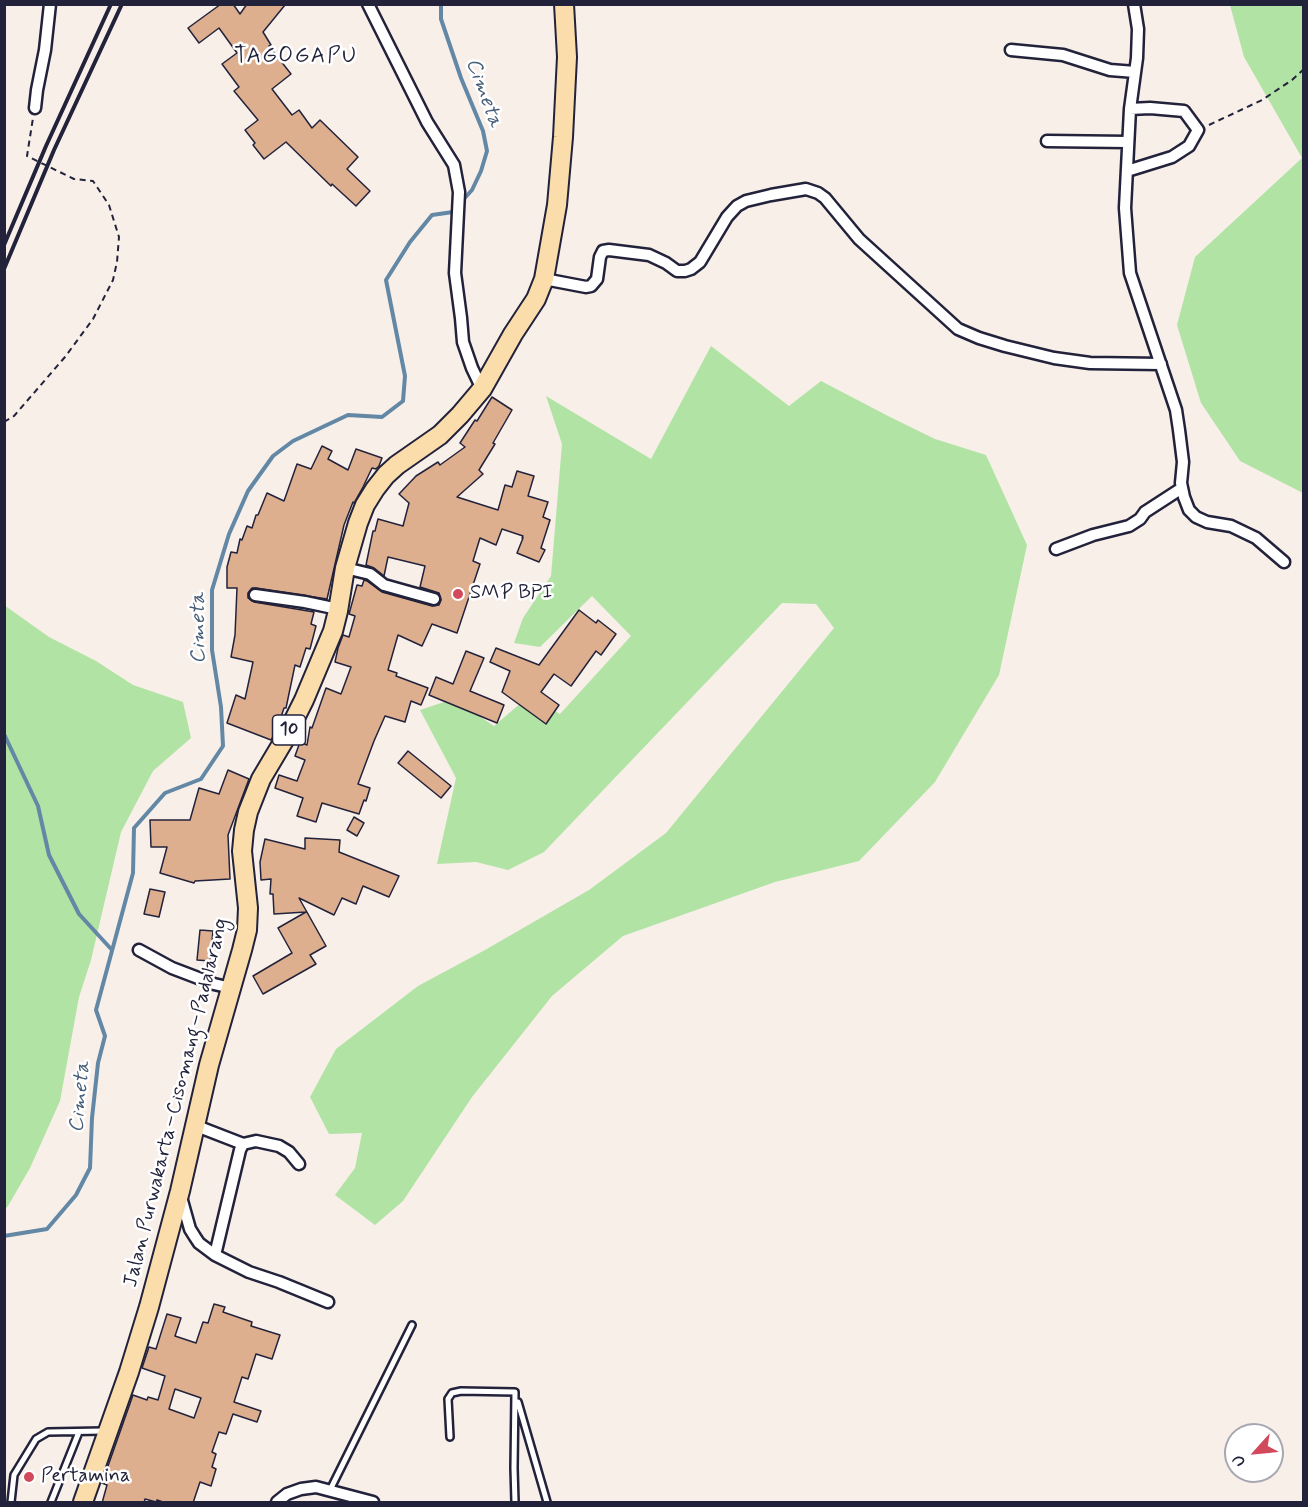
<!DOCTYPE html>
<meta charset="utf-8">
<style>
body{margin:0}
#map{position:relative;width:1308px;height:1507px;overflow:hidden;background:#f8efe9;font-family:Mynerve,sans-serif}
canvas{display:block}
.frame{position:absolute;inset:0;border:6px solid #22223b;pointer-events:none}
.north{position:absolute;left:1224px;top:1423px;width:60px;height:60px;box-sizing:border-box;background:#fff;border:2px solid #a7a7b1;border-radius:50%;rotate:243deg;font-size:16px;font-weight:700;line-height:24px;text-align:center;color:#22223b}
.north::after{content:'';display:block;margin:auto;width:21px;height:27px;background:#d1495b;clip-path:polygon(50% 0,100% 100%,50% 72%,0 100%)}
</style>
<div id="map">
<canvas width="1308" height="1507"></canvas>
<div class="frame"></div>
<div class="north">U</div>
</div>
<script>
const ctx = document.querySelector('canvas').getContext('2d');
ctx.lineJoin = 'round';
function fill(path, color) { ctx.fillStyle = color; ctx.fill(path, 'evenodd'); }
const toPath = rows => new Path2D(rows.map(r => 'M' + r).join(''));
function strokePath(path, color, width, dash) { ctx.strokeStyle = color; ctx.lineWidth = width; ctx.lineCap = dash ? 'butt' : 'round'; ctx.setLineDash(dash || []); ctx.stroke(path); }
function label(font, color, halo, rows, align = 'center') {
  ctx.font = font + ' Mynerve,sans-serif'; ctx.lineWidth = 5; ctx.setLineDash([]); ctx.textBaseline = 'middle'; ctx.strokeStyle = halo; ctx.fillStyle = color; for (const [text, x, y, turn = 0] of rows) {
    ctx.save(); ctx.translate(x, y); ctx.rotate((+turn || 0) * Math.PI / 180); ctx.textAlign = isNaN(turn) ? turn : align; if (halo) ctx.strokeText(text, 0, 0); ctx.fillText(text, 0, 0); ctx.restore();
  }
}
const green = toPath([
 [1230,5,1303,5,1303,493,1240,461,1201,403,1177,325,1195,257,1302,158,1244,57],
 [711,346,789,406,821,381,890,417,935,439,986,455,1027,545,999,675,935,782,859,861,775,882,623,936,552,996,472,1097,403,1201,375,1225,335,1195,355,1168,362,1133,329,1134,310,1097,336,1049,418,986,485,950,589,890,666,833,834,628,816,604,782,603,544,852,508,870,476,862,437,864,456,778,420,710,453,699,494,726,529,696,560,714,631,636,592,596,540,647,514,643,523,618,551,576,562,444,546,396,651,459],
 [4,605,49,637,96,661,133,685,183,702,191,738,153,771,121,832,91,960,79,997,60,1101,30,1168,8,1206,5,1209]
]);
const stream = toPath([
 [441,4,441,19,461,78,483,131,487,151,481,171,472,190,462,201],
 [4,734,38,806,49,855,79,914,112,950],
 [4,1236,47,1229,76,1195,90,1168,92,1118,98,1063,105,1036,96,1010,133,873,134,828,165,793,201,779,223,746,221,707,212,650,212,590,229,534,248,491,273,456,293,441,348,415,382,417,403,401,405,376,386,280,410,242,432,215,453,212,455,209]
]);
const building = toPath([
 [221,4,233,4,240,14,247,4,285,5,263,32,271,45,269,46,291,74,272,89,292,115,299,110,312,128,320,120,358,157,347,169,370,191,356,206,332,184,331,186,286,142,264,159,253,145,255,143,245,130,258,120,234,91,239,87,222,64,237,53,219,28,199,43,188,28,221,4],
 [492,397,512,410,493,443,495,444,479,470,483,474,457,497,498,510,505,485,512,487,517,471,534,476,528,496,548,502,543,517,550,520,541,548,545,550,539,562,517,553,523,538,522,538,523,536,502,529,496,545,480,538,473,561,480,564,457,633,432,624,422,646,398,635,388,670,397,673,396,676,428,688,421,705,411,701,405,722,385,716,374,741,358,784,370,788,366,801,364,800,359,814,322,803,316,822,297,816,303,798,275,788,279,775,297,781,305,760,295,756,300,742,307,745,310,727,312,728,326,688,341,694,351,667,335,662,338,648,343,635,349,637,355,616,349,614,357,585,362,586,364,580,367,581,382,592,432,606,439,605,441,600,439,593,420,587,425,566,388,557,384,576,374,568,366,565,373,531,375,531,378,519,403,526,409,503,399,494,416,476,438,462,440,465,465,447,460,443,475,420,477,421,492,397],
 [322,446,332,451,328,459,348,470,356,449,382,458,379,466,376,469,372,468,363,487,354,503,353,502,344,525,327,599,256,588,252,588,248,593,248,598,254,602,314,612,311,624,316,626,310,649,306,648,300,667,295,665,286,708,284,708,277,729,271,740,227,723,236,695,245,699,253,662,231,657,235,635,237,588,227,588,227,567,231,552,237,553,240,539,242,540,247,526,252,528,256,515,258,515,267,493,284,501,297,464,311,469,322,446],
 [579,610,596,623,598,620,616,634,601,655,596,651,571,686,554,674,541,692,559,705,546,724,502,692,510,671,490,662,496,648,539,665,579,610],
 [466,651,484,658,470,691,504,705,497,723,429,695,436,677,453,684,466,651],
 [408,751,451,786,441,798,398,763,408,751],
 [228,770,249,779,228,835,230,879,195,881,194,883,160,873,167,847,151,847,150,820,190,820,199,788,219,794,228,770],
 [354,817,364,823,357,836,347,830,354,817],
 [305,838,340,840,339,852,399,876,389,897,363,886,356,904,342,898,334,915,299,898,326,946,310,955,316,964,263,994,253,976,292,953,278,928,306,912,274,914,273,894,270,894,271,879,261,880,260,862,265,839,305,849,305,838],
 [150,889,165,892,159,917,144,914,150,889],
 [200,930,213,931,210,961,197,960,200,930],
 [214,1304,225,1307,223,1312,252,1322,251,1326,280,1335,272,1359,256,1354,248,1379,242,1377,234,1402,261,1411,257,1422,233,1414,226,1434,219,1432,212,1452,216,1454,212,1467,216,1469,211,1486,200,1482,193,1503,166,1503,157,1500,156,1502,145,1499,144,1503,102,1503,107,1485,102,1483,133,1395,147,1400,148,1397,158,1400,165,1376,142,1368,149,1347,156,1349,167,1314,181,1318,175,1336,196,1343,203,1322,208,1323,214,1304],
 [175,1389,201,1398,194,1418,169,1409,175,1389]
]);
const path = toPath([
 [1209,125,1262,100,1292,80,1304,69],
 [4,422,14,416,65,357,93,319,113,280,117,262,119,237,109,205,93,181,74,179,27,156,33,118]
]);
const service = toPath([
 [518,1402,547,1502],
 [450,1437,448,1399,452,1393,461,1391,515,1392,514,1468,515,1502],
 [330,1490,412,1325],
 [11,1502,14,1475,36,1439,48,1432,103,1431],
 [51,1502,79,1432]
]);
const minor = toPath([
 [368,4,427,122,454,165,459,192,455,273,461,318,463,342,472,368,482,389],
 [1134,4,1138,29,1137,58,1130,109,1125,208,1130,273,1176,410,1179,430,1183,462,1181,483,1184,497,1189,510,1196,517,1207,522,1231,526,1256,538,1284,562],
 [1011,50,1063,55,1110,70,1135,72],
 [35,108,37,90,45,50,50,4],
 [1047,141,1128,142],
 [1127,171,1172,157,1189,146,1198,130,1184,111,1150,108,1130,109],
 [544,279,586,287,591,286,597,279,600,257,603,251,609,250,649,255,666,263,677,271,685,271,691,269,700,262,727,217,737,206,746,201,771,195,806,189,818,193,825,198,859,239,958,329,979,338,1005,346,1054,358,1090,363,1161,364],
 [1056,549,1093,535,1129,526,1140,519,1145,512,1182,488],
 [345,568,370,574,384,585,434,599],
 [255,595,305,602,338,609],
 [139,950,172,968,214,984,231,988],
 [194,1125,243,1144],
 [181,1197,190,1229,195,1237,199,1243,215,1255,249,1272,279,1282,328,1302],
 [215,1255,240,1150,243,1144,256,1141,279,1146,289,1152,299,1164],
 [277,1502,287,1494,301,1489,316,1487,373,1502]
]);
const trunk = toPath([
 [83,1502,129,1372,149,1307,180,1191,209,1065,242,950,247,930,248,908,242,851,244,830,248,812,261,779,283,742,304,700,333,631,338,611,345,568,358,523,365,505,375,489,386,475,397,465,440,435,460,415,482,389,513,334,536,299,544,279,557,205,563,137,567,57,564,4]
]);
const rail = toPath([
 [4,245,46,146,111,4],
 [4,269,54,150,122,4]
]);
const markers = [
 [458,594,6,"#d1495b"],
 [29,1477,6,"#d1495b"]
];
const shields = [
 [289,730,33]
];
const shieldNames = [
 ["10",289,730]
];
const poiNames = [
 ["SMP BPI",470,594],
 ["Pertamina",41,1477]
];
const streetNames = [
 ["Jalan Purwakarta–Cisomang–Padalarang",177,1103,-76]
];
const waterNames = [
 ["Cimeta",483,93,70],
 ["Cimeta",200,628,-90],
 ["Cimeta",81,1097,-84]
];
const quarterNames = [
 ["TAGOGAPU",296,57]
];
fill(green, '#b1e3a4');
strokePath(stream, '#6288a6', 4);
fill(building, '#deaf8f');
strokePath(building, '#22223b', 1.5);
strokePath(service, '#22223b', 10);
strokePath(minor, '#22223b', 15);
strokePath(trunk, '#22223b', 22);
strokePath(path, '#22223b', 2, [6, 4.5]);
strokePath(service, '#fff', 5);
strokePath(minor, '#fff', 10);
strokePath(trunk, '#faddab', 18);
strokePath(rail, '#22223b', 4);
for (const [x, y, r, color] of markers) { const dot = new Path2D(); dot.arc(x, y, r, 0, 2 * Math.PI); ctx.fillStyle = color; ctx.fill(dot); strokePath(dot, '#fff', 2); }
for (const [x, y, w] of shields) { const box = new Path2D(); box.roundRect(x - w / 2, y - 15, w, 30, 4.5); ctx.fillStyle = '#fff'; ctx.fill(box); strokePath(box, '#22223b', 1.5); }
label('bold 18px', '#22223b', null, shieldNames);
label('20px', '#22223b', '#fff', poiNames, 'left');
label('20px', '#22223b', '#fff', streetNames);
label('italic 21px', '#475e79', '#fff', waterNames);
ctx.letterSpacing = '1.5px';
label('22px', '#22223b', '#fff', quarterNames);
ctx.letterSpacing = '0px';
</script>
